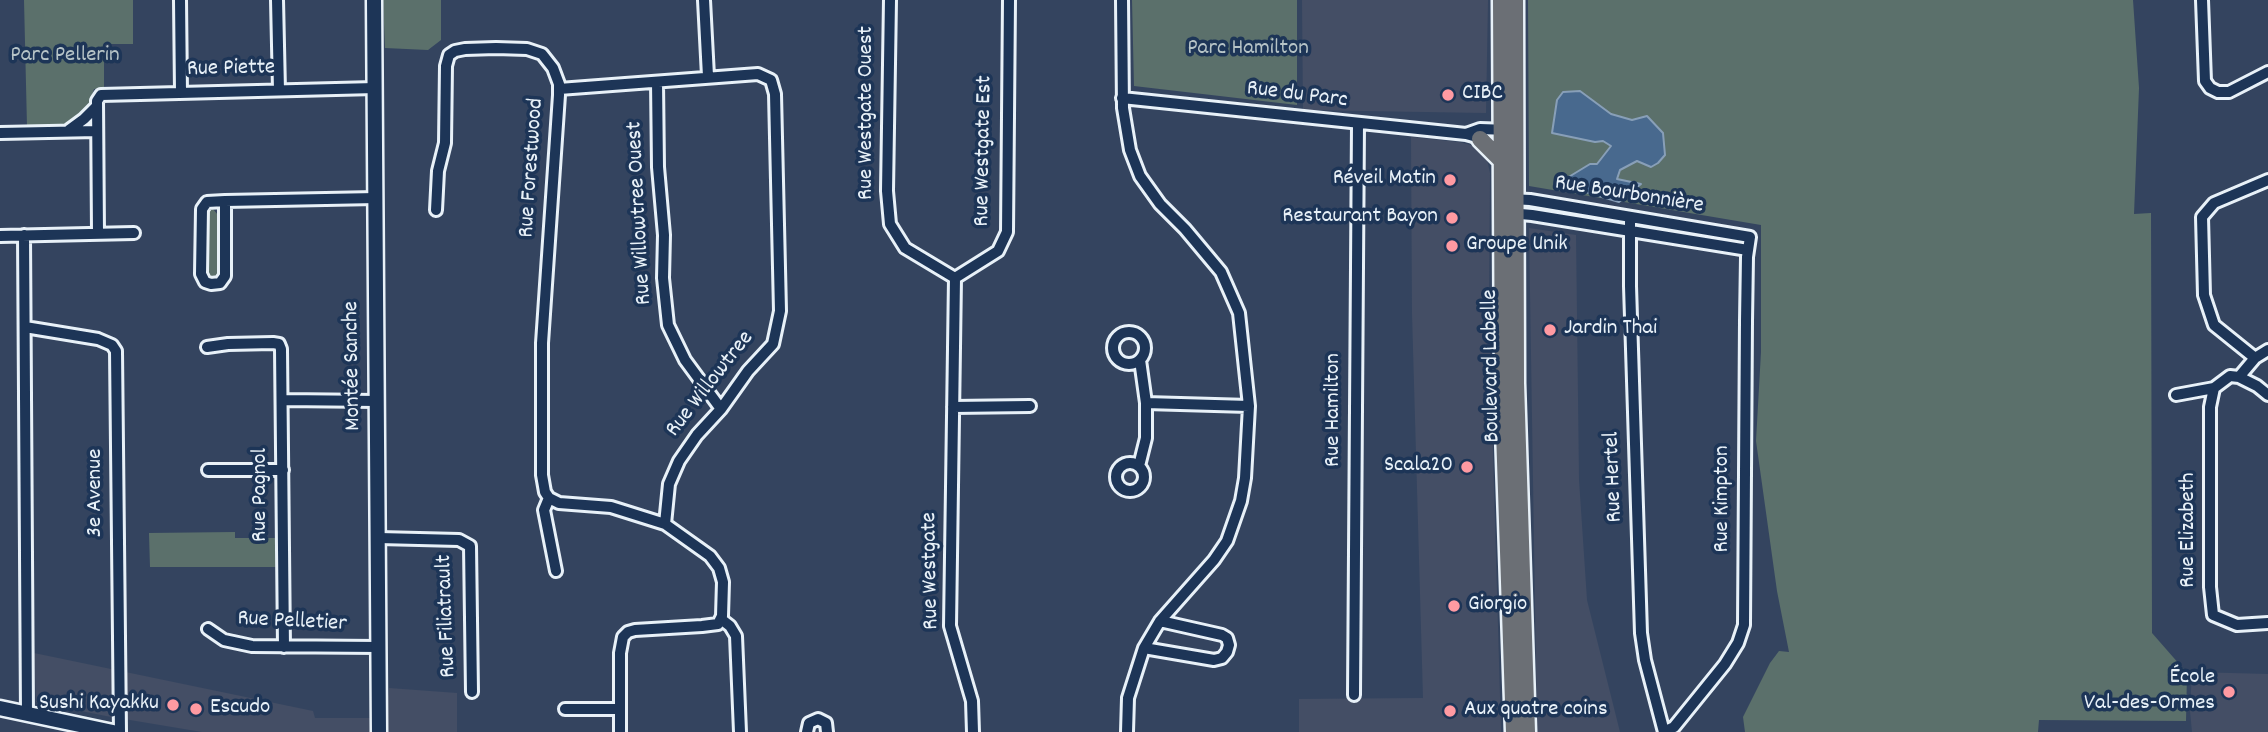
<!DOCTYPE html>
<meta charset="utf-8">
<style>
body{margin:0}
canvas{display:block;background:#34445f}
</style>
<canvas width="2268" height="732"></canvas>
<script>
const ctx = document.querySelector('canvas').getContext('2d');
ctx.lineJoin = 'round';
function fill(path, color) { ctx.fillStyle = color; ctx.fill(path, 'evenodd'); }
const toPath = rows => new Path2D(rows.map(r => 'M' + r).join(''));
function strokePath(path, color, width, dash) { ctx.strokeStyle = color; ctx.lineWidth = width; ctx.lineCap = dash ? 'butt' : 'round'; ctx.setLineDash(dash || []); ctx.stroke(path); }
function label(font, color, halo, rows, align = 'center') {
  ctx.font = font + ' Dekko,sans-serif'; ctx.lineWidth = 7; ctx.setLineDash([]); ctx.textBaseline = 'middle'; ctx.strokeStyle = halo; ctx.fillStyle = color; for (const [text, x, y, turn = 0] of rows) {
    ctx.save(); ctx.translate(x, y); ctx.rotate((+turn || 0) * Math.PI / 180); ctx.textAlign = isNaN(turn) ? turn : align; if (halo) ctx.strokeText(text, 0, 0); ctx.fillText(text, 0, 0); ctx.restore();
  }
}
const built = toPath([
 [1302,0,1488,0,1486,113,1303,110],
 [1411,137,1459,142,1471,145,1486,155,1490,173,1489,312,1501,732,1299,732,1299,699,1423,698,1412,313],
 [1529,228,1576,235,1579,480,1587,600,1620,732,1537,732],
 [34,653,313,711,315,718,386,718,389,688,457,693,457,732,202,732,106,716,36,702],
 [2192,672,2268,674,2268,732,2192,732,2190,711]
]);
const green = toPath([
 [24,0,133,0,133,44,104,44,104,88,94,89,87,111,67,125,27,126],
 [383,0,441,0,441,40,428,50,385,48],
 [1132,0,1297,0,1297,105,1134,86],
 [1528,0,2133,0,2139,88,2134,214,2151,213,2152,633,2187,673,2186,721,2039,720,2038,732,1745,732,1743,717,1770,663,1779,651,1789,652,1777,591,1756,441,1761,352,1761,225,1529,186],
 [213,209,218,215,219,273,217,277,213,279,207,274,206,215,209,210],
 [235,532,235,538,278,538,278,567,150,567,149,533]
]);
const water = toPath([
 [1580,91,1611,114,1632,120,1647,116,1663,133,1665,155,1658,163,1651,167,1637,161,1620,170,1617,179,1641,184,1619,202,1562,185,1567,178,1590,164,1597,164,1611,146,1603,141,1595,142,1552,133,1557,100,1563,92,1580,91]
]);
const street = toPath([
 [180,0,181,92],
 [277,0,279,90],
 [704,0,708,76],
 [890,0,887,191,890,224,905,248,955,278],
 [1122,0,1123,108,1130,150,1140,176,1160,204,1185,229,1221,272,1239,313,1249,406,1245,478,1241,501,1227,541,1214,560,1160,621,1144,648,1128,698,1127,732],
 [2202,0,2205,81,2210,88,2218,92,2229,92,2268,72],
 [657,82,658,167,664,235,663,278,668,325,685,360,721,409],
 [559,89,758,74,771,80,775,94,780,311,773,344,748,371,721,409,697,435,679,461,669,484,665,524],
 [1122,98,1466,134,1484,139],
 [69,130,84,119,97,106],
 [0,133,97,131],
 [1466,134,1480,129,1508,130],
 [1510,199,1530,200,1750,237,1747,257,1746,321,1744,625,1738,643,1725,664,1674,727,1664,732],
 [225,201,225,276,220,283,211,284,205,282,201,274,202,209,207,202,225,201,376,198],
 [436,210,438,171,445,143,446,66,449,55,455,51,465,49,496,48,527,49,542,54,553,68,559,84,559,95,542,343,542,475,545,492,549,498,559,503,611,507,665,524,710,556,719,568,723,582,722,616,718,624,702,626,635,630,628,632,623,637,620,653,620,732],
 [1509,213,1532,215,1748,250],
 [1630,217,1630,286,1641,633,1645,660,1664,732],
 [98,233,97,101,101,95,375,88],
 [24,235,27,714],
 [0,236,134,233],
 [955,278,950,626,972,701,973,732],
 [955,278,998,251,1007,232,1009,0],
 [25,327,98,339,112,345,116,351,120,732],
 '1113 348a16 16 0 1 1 32 0a16 16 0 1 1-32 0Z',
 [207,347,228,344,273,343,279,344,281,349,284,647],
 [2255,358,2214,325,2204,295,2202,217,2214,203,2268,180],
 [2239,377,2255,358,2268,350],
 [2176,395,2214,388],
 [2268,395,2257,386,2239,377,2230,376,2214,388,2210,407,2210,587,2213,615,2237,625,2268,623],
 [283,400,377,401],
 [1146,403,1249,406],
 [953,407,1030,406],
 '1116 477a14 14 0 1 1 28 0a14 14 0 1 1-28 0Z',
 [1139,466,1146,438,1146,403,1140,360],
 [208,470,283,470],
 [549,498,544,510,556,571],
 [379,538,459,540,470,546,472,692],
 [721,619,730,626,736,636,740,732],
 [208,629,224,640,252,646,379,647],
 [1144,648,1214,660,1222,658,1227,652,1229,645,1227,638,1222,635,1160,621],
 [1354,695,1358,124],
 [565,709,620,709],
 [807,732,809,723,818,719,826,723,827,732]
]);
const secondary = toPath([
 [374,0,379,732],
 [0,708,113,732]
]);
const primary = toPath([
 [1501,0,1503,401,1514,732],
 [1515,0,1516,383,1527,732],
 [1480,139,1501,160]
]);
const markers = [
 [1448,95,7,"#ff9aa2"],
 [1450,180,7,"#ff9aa2"],
 [1452,218,7,"#ff9aa2"],
 [1452,246,7,"#ff9aa2"],
 [1550,330,7,"#ff9aa2"],
 [1467,467,7,"#ff9aa2"],
 [1454,606,7,"#ff9aa2"],
 [2229,692,7,"#ff9aa2"],
 [173,705,7,"#ff9aa2"],
 [196,709,7,"#ff9aa2"],
 [1450,711,7,"#ff9aa2"]
];
const parkNames = [
 ["Parc Hamilton",1248,50],
 ["Parc Pellerin",65,57]
];
const streetNames = [
 ["Rue Piette",231,70,-1],
 ["Rue du Parc",1297,96,7],
 ["Rue Westgate Ouest",868,113,-90],
 ["Rue Westgate Est",985,151,-89],
 ["Rue Forestwood",533,168,-86],
 ["Rue Bourbonnière",1629,196,9],
 ["Rue Willowtree Ouest",641,213,-93],
 ["Montée Sanche",354,366,-91],
 ["Boulevard Labelle",1493,366,-91],
 ["Rue Willowtree",711,385,-52],
 ["Rue Hamilton",1335,410,-90],
 ["Rue Hertel",1615,477,-92],
 ["3e Avenue",97,493,-90],
 ["Rue Pagnol",262,495,-90],
 ["Rue Kimpton",1724,499,-90],
 ["Rue Elizabeth",2190,530,-90],
 ["Rue Westgate",932,571,-91],
 ["Rue Filiatrault",448,616,-92],
 ["Rue Pelletier",292,623,3]
];
const poiNames = [
 ["CIBC",1462,95],
 ["Réveil Matin",1436,180,"right"],
 ["Restaurant Bayon",1438,218,"right"],
 ["Groupe Unik",1466,246],
 ["Jardin Thai",1564,330],
 ["Scala20",1453,467,"right"],
 ["Giorgio",1468,606],
 ["École",2215,679,"right"],
 ["Val-des-Ormes",2215,705,"right"],
 ["Sushi Kayakku",159,705,"right"],
 ["Escudo",210,709],
 ["Aux quatre coins",1464,711]
];
fill(built, '#444e65');
fill(green, '#5b706b');
fill(water, '#48698e');
strokePath(water, '#889fb8', 2);
strokePath(street, '#e8f1f8', 16);
strokePath(secondary, '#e8f1f8', 19);
strokePath(primary, '#e8f1f8', 21);
strokePath(street, '#1d3557', 10);
strokePath(secondary, '#1d3557', 14);
strokePath(primary, '#6b6f75', 16);
for (const [x, y, r, color] of markers) { const dot = new Path2D(); dot.arc(x, y, r, 0, 2 * Math.PI); ctx.fillStyle = color; ctx.fill(dot); strokePath(dot, '#1d3557', 2.5); }
label('23px', '#b7c4c7', '#1d3557', parkNames);
label('23px', '#e8f1f8', '#1d3557', streetNames);
label('23px', '#e8f1f8', '#1d3557', poiNames, 'left');
</script>
